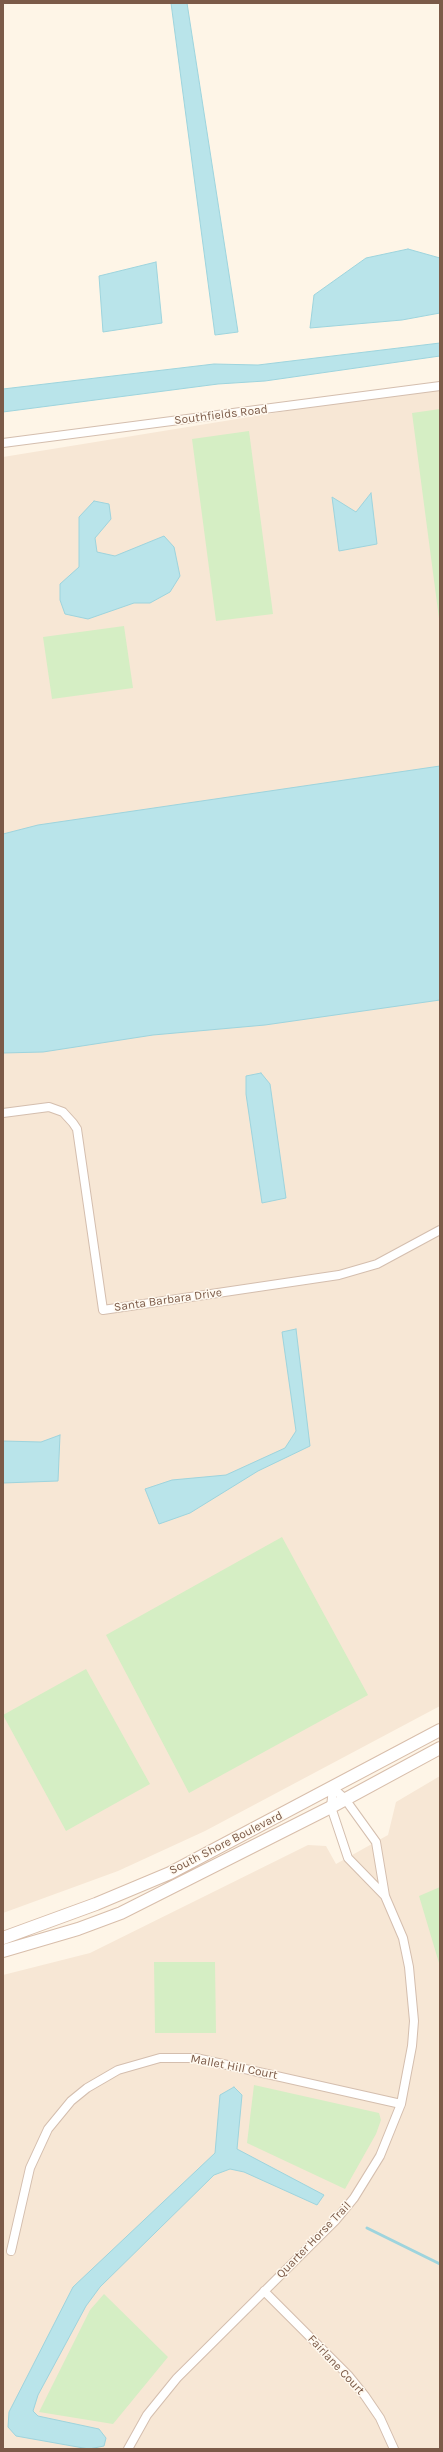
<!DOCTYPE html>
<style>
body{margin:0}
#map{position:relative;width:443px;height:2452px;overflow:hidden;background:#fef5e7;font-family:Karla,sans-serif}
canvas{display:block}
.frame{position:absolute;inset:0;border:4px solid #7b5a48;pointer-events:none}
</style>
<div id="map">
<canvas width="443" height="2452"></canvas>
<div class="frame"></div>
</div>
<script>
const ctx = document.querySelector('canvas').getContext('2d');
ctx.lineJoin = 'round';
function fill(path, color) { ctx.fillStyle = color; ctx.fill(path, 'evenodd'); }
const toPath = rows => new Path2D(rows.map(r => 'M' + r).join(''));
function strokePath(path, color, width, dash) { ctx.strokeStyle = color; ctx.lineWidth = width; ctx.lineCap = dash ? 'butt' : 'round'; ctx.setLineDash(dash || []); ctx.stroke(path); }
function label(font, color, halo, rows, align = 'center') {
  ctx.font = font + ' Karla,sans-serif'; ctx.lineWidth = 3; ctx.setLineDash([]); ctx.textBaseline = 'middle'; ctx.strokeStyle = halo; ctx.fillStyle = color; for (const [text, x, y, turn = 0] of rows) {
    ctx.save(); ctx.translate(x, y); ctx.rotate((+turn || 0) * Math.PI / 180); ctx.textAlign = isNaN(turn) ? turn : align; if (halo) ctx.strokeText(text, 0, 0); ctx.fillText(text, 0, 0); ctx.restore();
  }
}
const residential = toPath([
 [440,386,440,1706,205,1831,118,1871,3,1913,3,457],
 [440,1776,440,2449,3,2449,3,1975,90,1953,308,1845,326,1846,336,1864,388,1835,396,1802]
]);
const green = toPath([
 [440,409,440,626,412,413],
 [249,431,273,614,216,621,192,439],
 [124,626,133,688,52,699,43,637],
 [282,1537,368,1695,189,1793,106,1635],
 [86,1669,150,1784,66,1831,3,1715],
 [440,1887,440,1962,439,1963,419,1896],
 [154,1962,215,1962,216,2033,155,2033],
 [254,2085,379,2113,381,2120,376,2134,345,2189,247,2143],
 [104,2294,168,2357,113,2424,39,2412,90,2310]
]);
const water = toPath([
 [171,3,187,3,238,332,215,335,171,3],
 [408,249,440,258,440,313,402,320,310,328,314,295,366,258,408,249],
 [156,262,162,323,103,332,99,276,156,262],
 [440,343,440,356,265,381,218,384,3,412,3,389,214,364,258,365,440,343],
 [371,493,377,544,339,551,332,497,356,512,371,493],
 [94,501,109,504,111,519,95,538,97,552,115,556,164,536,174,547,180,576,170,592,150,603,134,603,88,619,65,614,60,600,60,584,79,567,79,517,94,501],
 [440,766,440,1000,265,1025,153,1035,43,1052,3,1053,3,834,38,825,440,766],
 [261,1073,270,1084,286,1198,262,1203,246,1094,246,1076,261,1073],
 [296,1329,310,1446,258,1471,190,1513,159,1524,145,1489,172,1480,226,1475,285,1448,296,1431,282,1332,296,1329],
 [60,1435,58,1481,3,1483,3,1441,41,1442,60,1435],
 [234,2087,242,2095,237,2149,324,2195,317,2205,244,2172,230,2169,214,2175,100,2287,86,2306,38,2395,33,2411,38,2416,99,2429,106,2438,104,2446,89,2449,16,2436,8,2427,9,2412,73,2287,215,2153,220,2095,234,2087]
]);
const stream = toPath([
 [367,2228,440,2264]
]);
const street = toPath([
 [3,443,440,386],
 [3,1113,49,1107,63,1112,73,1123,77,1129,103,1310,339,1275,377,1264,440,1230],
 [333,1788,331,1807,348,1858,385,1896],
 [11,2251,30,2168,48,2129,71,2101,87,2088,118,2070,160,2058,196,2058,401,2104],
 [264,2291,348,2375,365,2396,380,2418,394,2449],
 [128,2449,147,2415,177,2378,335,2221,354,2198,380,2156,401,2104,412,2046,414,2021,409,1967,403,1938,385,1896,376,1842,345,1799,333,1788]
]);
const secondary = toPath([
 [3,1938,96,1904,170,1873,440,1730],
 [3,1951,78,1929,121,1913,331,1807,440,1748]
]);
const streetNames = [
 ["Southfields Road",221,415,-7],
 ["Santa Barbara Drive",168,1300,-8],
 ["South Shore Boulevard",226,1843,-27],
 ["Mallet Hill Court",234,2067,11],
 ["Quarter Horse Trail",314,2240,-46],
 ["Fairlane Court",336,2365,47]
];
fill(residential, '#f7e7d5');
fill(green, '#d5eec4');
fill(water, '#b9e4ea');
strokePath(water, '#9ed4dd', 1);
strokePath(stream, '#9ed4dd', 3);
strokePath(street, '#d4beae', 10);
strokePath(secondary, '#d8beab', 14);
strokePath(street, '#fff', 8);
strokePath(secondary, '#fff', 12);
label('12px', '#7b5a48', '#fff9ef', streetNames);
</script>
